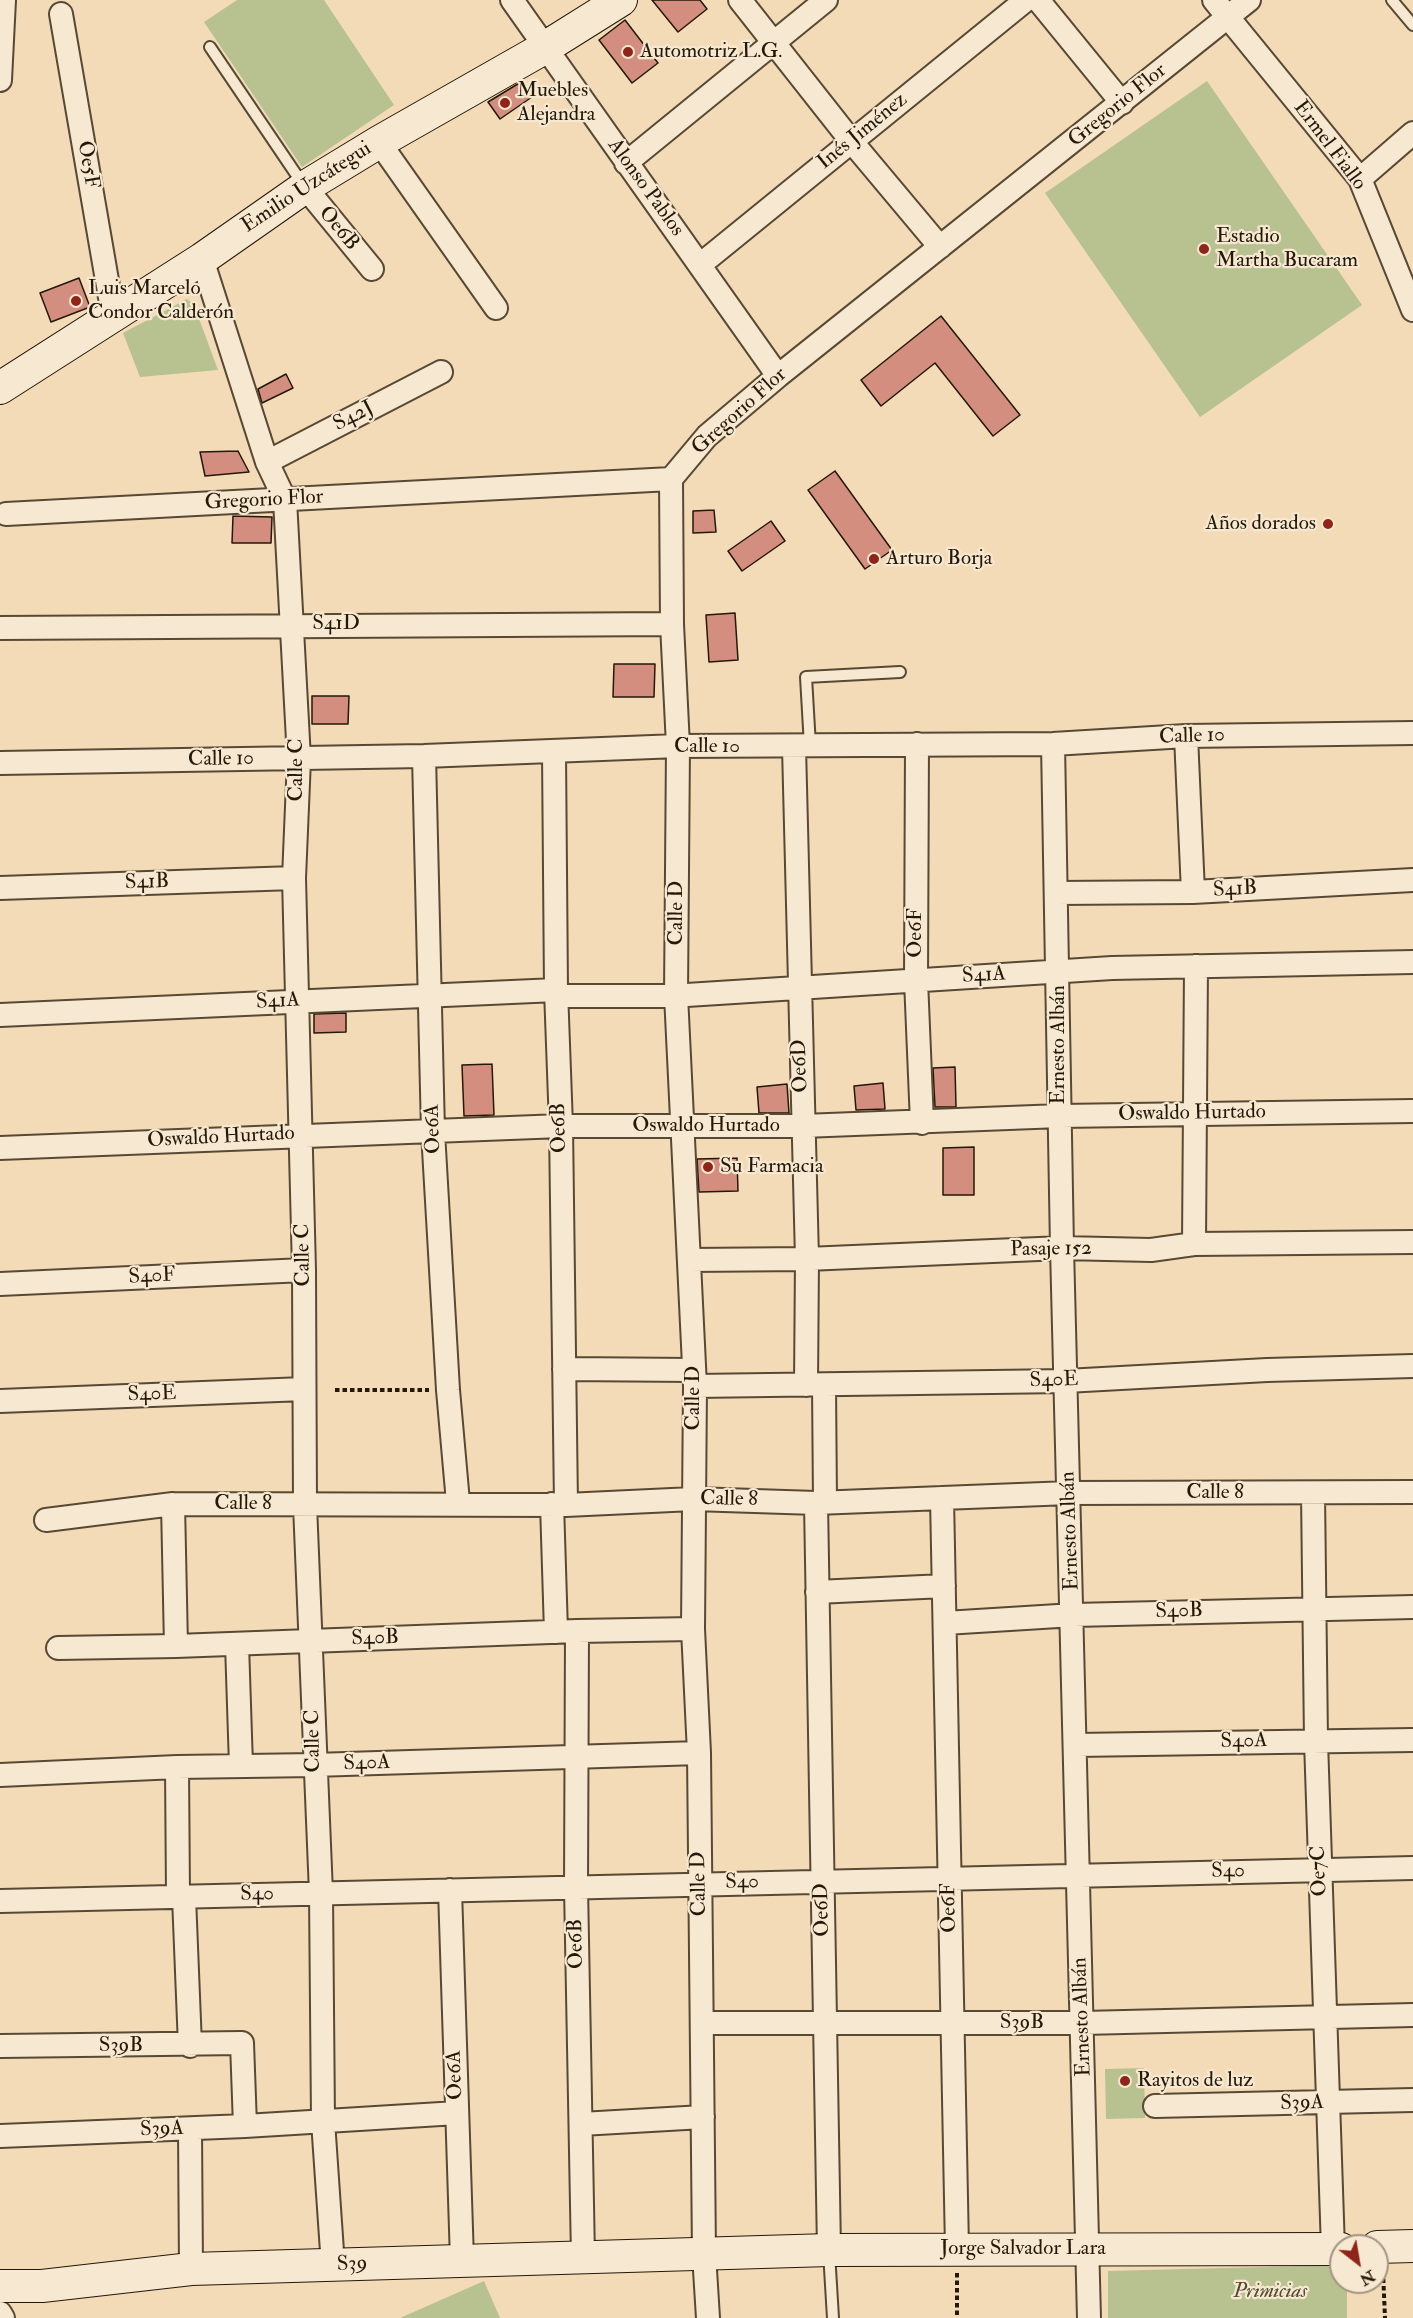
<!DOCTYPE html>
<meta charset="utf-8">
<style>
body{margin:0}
#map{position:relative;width:1413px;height:2318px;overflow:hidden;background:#f3dbb8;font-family:"IM FELL Double Pica",serif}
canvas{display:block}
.north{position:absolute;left:1329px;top:2234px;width:60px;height:60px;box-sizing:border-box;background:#f7e8d1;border:2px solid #a39581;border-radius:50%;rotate:149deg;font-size:16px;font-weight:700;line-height:24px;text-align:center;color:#241808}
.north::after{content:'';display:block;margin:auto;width:21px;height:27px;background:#8f2418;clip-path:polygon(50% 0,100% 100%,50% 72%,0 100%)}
</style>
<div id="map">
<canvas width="1413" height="2318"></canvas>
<div class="north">N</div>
</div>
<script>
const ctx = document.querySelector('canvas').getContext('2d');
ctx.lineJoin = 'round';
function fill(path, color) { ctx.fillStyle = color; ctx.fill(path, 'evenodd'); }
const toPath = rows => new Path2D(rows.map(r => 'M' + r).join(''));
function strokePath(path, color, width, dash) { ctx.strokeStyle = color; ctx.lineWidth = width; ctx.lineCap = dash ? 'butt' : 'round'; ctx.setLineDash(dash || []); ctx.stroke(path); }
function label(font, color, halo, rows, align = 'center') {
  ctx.font = font + ' "IM FELL Double Pica",serif'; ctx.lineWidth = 4.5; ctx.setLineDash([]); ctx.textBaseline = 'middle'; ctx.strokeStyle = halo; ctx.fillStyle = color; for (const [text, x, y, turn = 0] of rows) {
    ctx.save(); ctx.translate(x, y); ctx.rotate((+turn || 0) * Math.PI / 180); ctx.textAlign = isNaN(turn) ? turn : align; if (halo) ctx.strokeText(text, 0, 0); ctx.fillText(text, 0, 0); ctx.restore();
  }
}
const green = toPath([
 [237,0,324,0,394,105,302,167,204,22],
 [1207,81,1362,305,1200,417,1045,193],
 [187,299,194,305,218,370,140,377,123,333],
 [1144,2068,1145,2118,1106,2119,1105,2069],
 [1341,2265,1341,2282,1347,2282,1347,2318,1108,2318,1108,2271],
 [484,2281,500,2318,400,2318]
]);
const building = toPath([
 [652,0,700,0,707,9,678,32,652,0],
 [625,20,658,63,632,83,599,40,625,20],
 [521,82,532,97,500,119,488,102,521,82],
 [79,278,90,307,51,322,40,293,79,278],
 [941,316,1020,415,993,436,935,363,881,406,861,380,941,316],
 [286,374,293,388,262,403,258,389,286,374],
 [238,451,249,472,205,476,200,452,238,451],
 [835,471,892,550,865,569,808,490,835,471],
 [714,510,716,532,693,533,693,511,714,510],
 [233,516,272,517,271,543,232,543,233,516],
 [771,521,785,541,742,571,728,551,771,521],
 [735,613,738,660,709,662,706,615,735,613],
 [614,664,655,664,654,697,613,697,614,664],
 [312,696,349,696,348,724,312,724,312,696],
 [346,1013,346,1032,314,1033,314,1014,346,1013],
 [492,1064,494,1115,464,1116,462,1065,492,1064],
 [955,1067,956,1107,935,1107,933,1068,955,1067],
 [883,1083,885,1109,856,1110,854,1086,883,1083],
 [787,1084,789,1113,759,1113,757,1087,787,1084],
 [974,1147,974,1195,943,1195,943,1148,974,1147],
 [737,1158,738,1191,699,1192,697,1159,737,1158]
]);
const path = toPath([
 [335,1390,429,1390],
 [1383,2271,1385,2318],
 [957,2273,957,2318]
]);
const lane = toPath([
 [1392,0,1413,25],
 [210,47,304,186],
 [810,746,806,677,900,672],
 [829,2252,833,2318]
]);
const street = toPath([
 [512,0,778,376],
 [740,0,852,142,940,247],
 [1038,0,1122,103],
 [1214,0,1360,179,1413,310],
 [61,14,113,315],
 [0,80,4,0],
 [379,142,496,308],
 [626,163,826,0],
 [1360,179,1413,133],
 [305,187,372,269],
 [202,259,267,462,285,500,299,759,294,878,304,1270,305,1505,321,1893,323,2121,333,2266],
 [701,264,1026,0],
 [267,462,441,372],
 [671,479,672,624,678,746,676,995,695,1386,693,1629,699,1753,704,2254,708,2318],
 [6,514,671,479,707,436,778,376,1249,0],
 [0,628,672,624],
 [1186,736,1193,892],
 [917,744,916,980,922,1123],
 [1053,744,1062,1248,1089,2318],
 [794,747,807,1259,806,1385],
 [554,752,556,990,561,1126,566,1505],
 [424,756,433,1132,448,1390,458,1502],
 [0,763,424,756,678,746,1053,744,1186,736,1413,733],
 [0,888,294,878],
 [1056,893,1193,892,1413,880],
 [556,996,671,996,1112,968,1413,962],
 [0,1015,556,990],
 [0,1148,561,1126,803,1126,1060,1116,1413,1111],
 [1194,1244,1196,966],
 [689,1260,807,1259,1062,1248,1151,1250,1194,1244,1413,1242],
 [0,1284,304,1270],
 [564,1369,694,1370],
 [824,1385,825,1502],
 [695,1386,1066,1381,1267,1370,1413,1366],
 [0,1401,304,1389],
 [1313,1493,1316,1741,1333,2249],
 [942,1498,957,2248],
 [816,1503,829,2250],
 [173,1504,176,1646],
 [552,1504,556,1632],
 [46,1520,173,1504,566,1505,693,1499,816,1503,1069,1493,1413,1492],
 [817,1592,944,1586],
 [945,1623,1074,1615,1413,1607],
 [577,1631,576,1887,583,2257],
 [237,1644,241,1766],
 [58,1648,176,1646,577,1631,693,1629],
 [1076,1745,1413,1740],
 [177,1767,178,1896],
 [0,1775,177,1767,314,1765,699,1753],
 [450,1890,462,2260],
 [184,1897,190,2046],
 [0,1901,1413,1868],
 [702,2023,1083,2023,1413,2015],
 [0,2046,242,2043,245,2126],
 [1155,2106,1413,2100],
 [581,2124,703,2117],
 [190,2129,191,2269],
 [0,2136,245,2126,457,2113],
 [0,2313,3,2318]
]);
const secondary = toPath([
 [0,388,202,259,305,187,379,142,546,47,621,0],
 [1377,2247,1413,2246],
 [0,2286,42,2286,191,2269,829,2250,1341,2249]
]);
const markers = [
 [628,52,6,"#8f2418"],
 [505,103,6,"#8f2418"],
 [1204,249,6,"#8f2418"],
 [76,301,6,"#8f2418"],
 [1328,524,6,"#8f2418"],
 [874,559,6,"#8f2418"],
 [708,1167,6,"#8f2418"],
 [1125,2081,6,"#8f2418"]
];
const poiNames = [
 ["Automotriz L.G.",640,52],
 ["Muebles",517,91],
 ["Alejandra",517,115],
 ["Estadio",1216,237],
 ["Martha Bucaram",1216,261],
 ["Luis Marcelo",88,289],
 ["Condor Calderón",88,313],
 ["Años dorados",1316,524,"right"],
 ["Arturo Borja",886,559],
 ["Su Farmacia",720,1167],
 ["Rayitos de luz",1137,2081]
];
const streetNames = [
 ["Gregorio Flor",1118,106,-39],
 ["Inés Jiménez",863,132,-39],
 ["Ermel Fiallo",1329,146,53],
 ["Oe5F",87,165,80],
 ["Emilio Uzcátegui",307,188,-33],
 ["Alonso Pablos",645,188,54],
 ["Oe6B",338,229,50],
 ["Gregorio Flor",740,412,-42],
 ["S42J",354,417,-27],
 ["Gregorio Flor",264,501,-3],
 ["S41D",336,624],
 ["Calle 10",1192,737,-2],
 ["Calle 10",707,747],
 ["Calle 10",221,760,-1],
 ["Calle C",297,770,-90],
 ["S41B",147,883,-2],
 ["S41B",1235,890,-3],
 ["Calle D",677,913,-90],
 ["Oe6F",916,933,-90],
 ["S41A",984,976,-3],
 ["S41A",278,1002,-3],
 ["Ernesto Albán",1059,1045,-90],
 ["Oe6D",801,1066,-92],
 ["Oswaldo Hurtado",1192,1114,-1],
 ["Oswaldo Hurtado",706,1126],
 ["Oe6B",560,1128,-91],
 ["Oe6A",434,1129,-92],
 ["Oswaldo Hurtado",221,1138,-3],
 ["Pasaje 152",1051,1250,-1],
 ["Calle C",304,1255,-91],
 ["S40F",152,1277,-3],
 ["S40E",1054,1381,-2],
 ["S40E",152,1395,-2],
 ["Calle D",694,1398,-90],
 ["Calle 8",1215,1493],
 ["Calle 8",729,1500,1],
 ["Calle 8",243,1504],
 ["Ernesto Albán",1071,1531,-92],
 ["S40B",1179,1612,-2],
 ["S40B",375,1639,-2],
 ["Calle C",314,1741,-91],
 ["S40A",1244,1742,-1],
 ["S40A",367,1764,-2],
 ["Oe7C",1320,1871,-92],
 ["S40",1228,1872,-1],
 ["S40",742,1883,-1],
 ["Calle D",700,1884,-91],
 ["S40",257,1895,-1],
 ["Oe6F",950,1908,-91],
 ["Oe6D",823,1910,-91],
 ["Oe6B",577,1944,-91],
 ["Ernesto Albán",1083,2017,-92],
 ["S39B",1022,2023],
 ["S39B",121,2046],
 ["Oe6A",456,2075,-92],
 ["S39A",1302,2104,-1],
 ["S39A",162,2130,-2],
 ["Jorge Salvador Lara",1023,2249],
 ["S39",352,2265,-2]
];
const parkNames = [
 ["Primicias",1270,2292]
];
fill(green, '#b8c190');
fill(building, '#d38e7f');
strokePath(building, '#241808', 1.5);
strokePath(lane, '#584934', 14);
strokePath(street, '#584934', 26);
strokePath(secondary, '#241808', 34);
strokePath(path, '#241808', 4, [4.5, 3]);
strokePath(lane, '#f7e8d1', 10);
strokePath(street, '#f7e8d1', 22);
strokePath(secondary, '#f7e8d1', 32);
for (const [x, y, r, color] of markers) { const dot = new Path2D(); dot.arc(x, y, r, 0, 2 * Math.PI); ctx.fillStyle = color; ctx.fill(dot); strokePath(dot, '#f7e8d1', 2); }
label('21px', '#241808', '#f7e8d1', poiNames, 'left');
label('21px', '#241808', '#f7e8d1', streetNames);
label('italic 21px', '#504b31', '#f7e8d1', parkNames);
</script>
